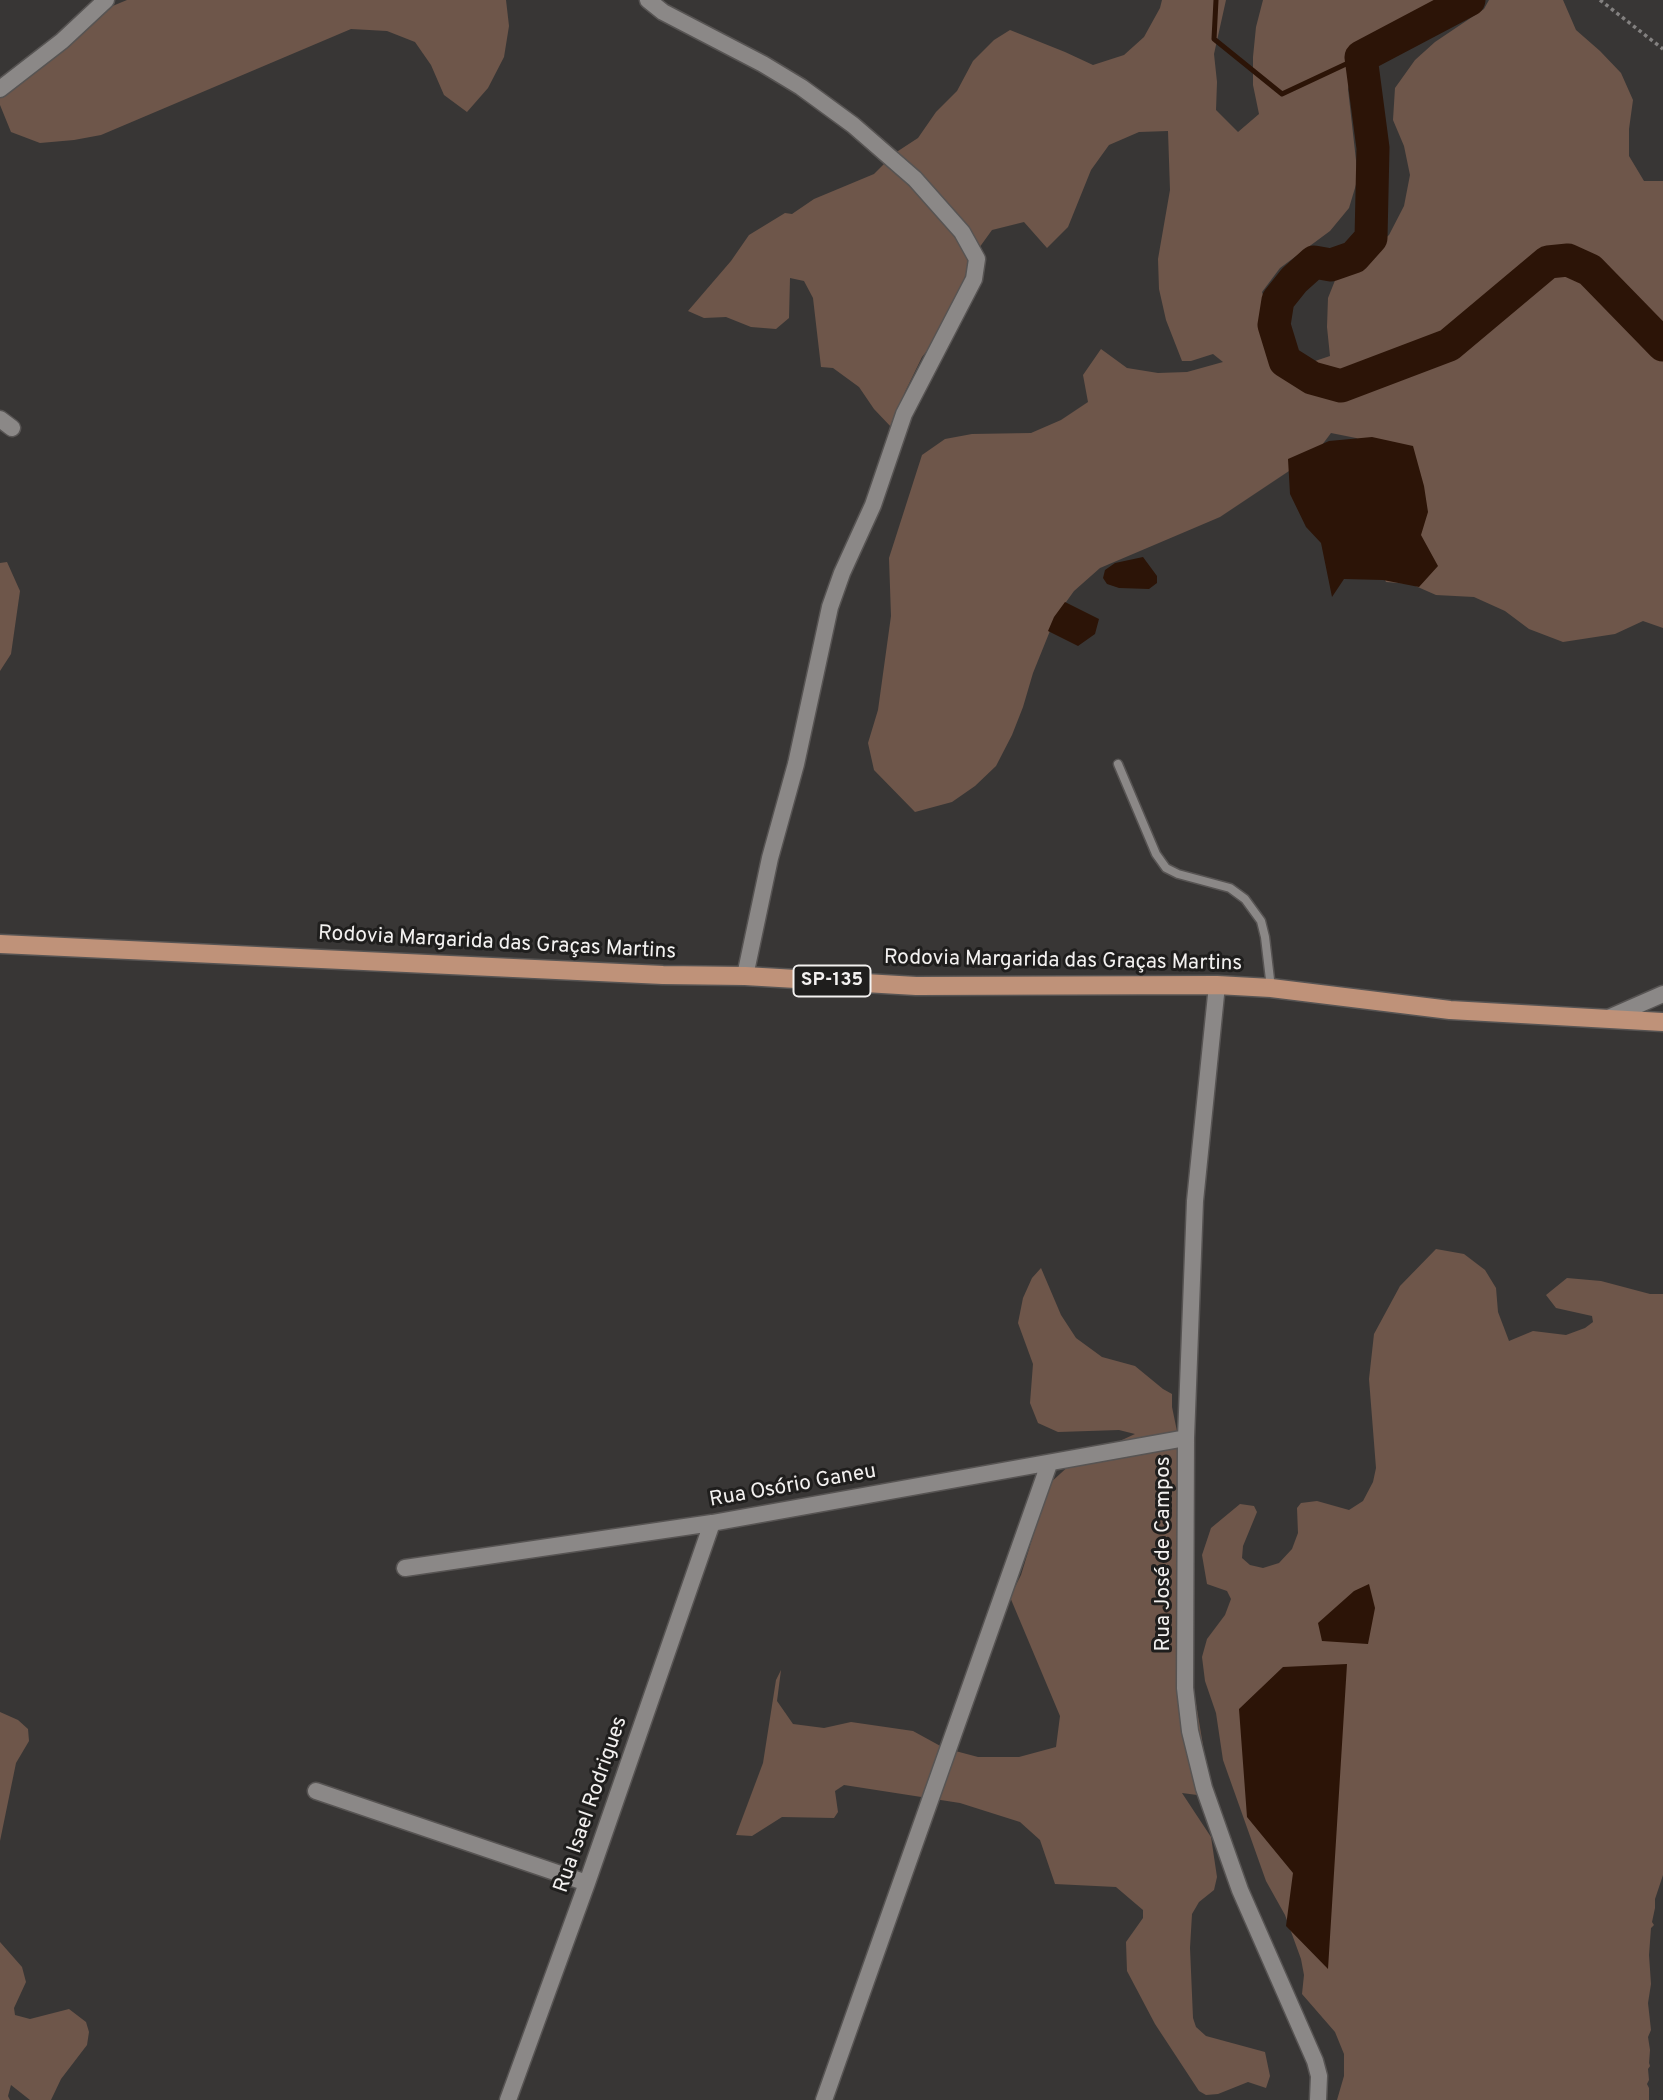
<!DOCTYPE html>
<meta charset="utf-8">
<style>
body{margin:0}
canvas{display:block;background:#383635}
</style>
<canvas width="1663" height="2100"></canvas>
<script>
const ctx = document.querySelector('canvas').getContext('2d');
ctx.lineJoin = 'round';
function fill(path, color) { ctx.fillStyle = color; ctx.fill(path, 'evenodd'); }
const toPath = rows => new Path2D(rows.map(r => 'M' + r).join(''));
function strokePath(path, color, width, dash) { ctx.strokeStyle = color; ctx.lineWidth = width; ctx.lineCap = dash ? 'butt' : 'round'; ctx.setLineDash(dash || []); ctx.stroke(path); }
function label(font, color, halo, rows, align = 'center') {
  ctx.font = font + ' Overpass,sans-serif'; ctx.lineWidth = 6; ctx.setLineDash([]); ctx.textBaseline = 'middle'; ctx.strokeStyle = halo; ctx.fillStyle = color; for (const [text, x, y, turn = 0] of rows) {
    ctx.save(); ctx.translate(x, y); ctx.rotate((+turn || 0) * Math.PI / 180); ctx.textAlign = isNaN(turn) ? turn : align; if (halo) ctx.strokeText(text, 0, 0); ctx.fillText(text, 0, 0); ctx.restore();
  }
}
const green = toPath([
 [127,0,506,0,509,26,504,57,488,88,467,112,444,95,431,65,415,42,387,31,351,29,101,135,74,140,40,143,11,132,0,105,0,98,10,73,86,17],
 [1162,0,1226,0,1214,54,1217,82,1216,110,1238,132,1259,114,1253,85,1253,57,1256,27,1263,0,1439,0,1427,8,1400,19,1377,39,1355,60,1348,89,1358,178,1349,208,1330,231,1280,268,1262,292,1271,320,1282,346,1303,365,1330,356,1327,327,1328,298,1340,268,1368,253,1389,235,1404,206,1410,175,1404,146,1393,120,1395,88,1415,60,1435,42,1484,9,1489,0,1563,0,1576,30,1600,51,1621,73,1633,100,1629,129,1629,156,1644,181,1663,181,1663,628,1643,621,1615,634,1563,642,1529,629,1505,611,1474,597,1436,595,1411,584,1386,582,1381,571,1374,448,1356,438,1331,433,1316,453,1220,517,1100,568,1074,591,1056,616,1033,673,1023,707,1012,735,996,766,975,786,952,802,915,812,874,770,868,743,878,710,891,616,889,558,922,455,945,439,972,434,1031,433,1061,420,1088,402,1083,375,1101,349,1127,368,1158,373,1187,372,1223,362,1213,354,1191,361,1182,361,1166,320,1159,289,1158,259,1170,190,1168,131,1139,132,1109,145,1091,170,1068,227,1047,248,1024,222,992,230,974,255,962,284,956,318,952,320,922,357,905,392,892,428,874,409,859,387,833,368,821,367,813,298,804,281,790,278,789,318,776,329,751,327,726,317,704,318,688,311,731,261,749,235,785,213,792,214,814,199,874,174,895,153,918,138,936,112,957,91,973,61,994,40,1010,30,1065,52,1093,65,1124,55,1144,37,1160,8],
 [7,562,20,591,11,654,0,671,0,563],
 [1436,1249,1464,1254,1485,1270,1496,1288,1498,1312,1509,1341,1533,1331,1566,1335,1585,1328,1593,1322,1592,1316,1556,1308,1546,1295,1567,1278,1601,1281,1650,1294,1663,1294,1663,1875,1655,1899,1655,1908,1652,1922,1654,1925,1651,1928,1649,1955,1651,1984,1648,2003,1651,2030,1648,2037,1650,2050,1649,2063,1650,2066,1648,2069,1649,2080,1647,2084,1649,2088,1649,2100,1337,2100,1344,2076,1344,2054,1335,2032,1302,1994,1304,1975,1301,1959,1285,1915,1266,1881,1223,1760,1216,1713,1205,1681,1202,1657,1207,1639,1225,1615,1231,1599,1227,1591,1207,1584,1202,1555,1211,1528,1240,1504,1254,1506,1257,1512,1243,1546,1242,1558,1250,1565,1263,1568,1279,1563,1292,1549,1298,1533,1297,1508,1301,1503,1317,1501,1349,1510,1363,1501,1373,1482,1376,1468,1369,1379,1374,1334,1400,1286],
 [1041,1268,1061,1315,1076,1338,1102,1357,1135,1366,1163,1389,1172,1394,1172,1407,1184,1465,1186,1644,1207,1769,1205,1796,1182,1793,1211,1837,1217,1877,1214,1890,1199,1902,1192,1914,1190,1948,1193,2018,1196,2027,1206,2036,1265,2052,1270,2076,1266,2088,1248,2082,1218,2094,1206,2095,1199,2091,1155,2024,1127,1971,1126,1942,1143,1918,1143,1910,1116,1887,1055,1884,1040,1840,1020,1822,960,1803,844,1785,835,1791,838,1812,834,1818,782,1817,752,1836,736,1835,763,1763,776,1680,781,1670,777,1701,793,1724,824,1728,851,1722,913,1731,944,1748,978,1757,1019,1757,1056,1747,1060,1716,1010,1597,1021,1575,1049,1484,1072,1463,1135,1434,1119,1430,1058,1432,1038,1423,1030,1403,1033,1364,1018,1323,1023,1298,1032,1278],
 [0,1712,18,1720,28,1729,29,1741,16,1763,0,1841],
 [0,1942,22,1967,26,1982,14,2008,15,2015,30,2019,69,2009,86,2022,89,2032,87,2045,61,2079,51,2100,30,2100,11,2085,8,2096,10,2100,0,2100]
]);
const water = toPath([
 [1372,437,1413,446,1424,486,1428,512,1421,535,1438,566,1419,587,1383,580,1344,579,1332,597,1321,543,1306,527,1290,494,1288,459,1329,441],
 [1143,557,1157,576,1157,583,1149,589,1119,588,1107,584,1103,578,1105,570,1115,563],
 [1065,602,1099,619,1095,634,1078,646,1048,631,1054,617],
 [1369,1584,1375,1608,1368,1644,1322,1641,1318,1623,1354,1591],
 [1347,1664,1328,1969,1286,1926,1293,1873,1247,1817,1239,1709,1283,1667]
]);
const stream = toPath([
 [1216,0,1214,39,1282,94,1361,57]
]);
const river = toPath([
 [1469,0,1361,57,1373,148,1371,238,1354,257,1331,265,1314,262,1294,280,1278,300,1274,325,1285,361,1312,378,1341,386,1449,345,1548,262,1568,260,1590,270,1663,345]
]);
const path = toPath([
 [1600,0,1663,49]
]);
const lane = toPath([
 [1118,764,1156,854,1166,868,1178,874,1230,888,1245,899,1261,921,1265,937,1271,988]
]);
const street = toPath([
 [648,0,663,12,763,64,801,87,853,125,915,179,938,205,962,232,977,259,974,279,904,414,873,505,842,573,830,607,796,764,770,858,745,976],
 [0,89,62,41,106,0],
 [0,419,12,428],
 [1217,985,1195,1201,1186,1438,1185,1688,1190,1731,1204,1788,1240,1890,1315,2061,1319,2076,1318,2100],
 [1606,1019,1663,994],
 [405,1568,712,1523,1186,1438],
 [316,1791,587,1883],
 [508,2100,587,1883,712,1523],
 [824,2100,1049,1464]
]);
const primary = toPath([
 [0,944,663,975,745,976,916,986,1217,985,1271,988,1450,1010,1663,1022]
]);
const shields = [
 [832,981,77]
];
const shieldNames = [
 ["SP-135",832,981]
];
const streetNames = [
 ["Rodovia Margarida das Graças Martins",497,944,3],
 ["Rodovia Margarida das Graças Martins",1063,962,1],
 ["Rua Osório Ganeu",793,1487,-10],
 ["Rua José de Campos",1165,1554,-90],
 ["Rua Isael Rodrigues",592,1805,-71]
];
fill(green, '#6e564a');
fill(water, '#2c1407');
strokePath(stream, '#2c1407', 5);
strokePath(river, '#2c1407', 33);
strokePath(lane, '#575453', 11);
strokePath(street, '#575453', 19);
strokePath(primary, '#575453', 21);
strokePath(path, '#838180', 3.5, [3.5, 3.5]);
strokePath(lane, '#8b8887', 8);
strokePath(street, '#8b8887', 16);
strokePath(primary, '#bf9279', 18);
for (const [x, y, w] of shields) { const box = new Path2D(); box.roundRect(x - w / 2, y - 15.5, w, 31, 5); ctx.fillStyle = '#1f1e1d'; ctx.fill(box); strokePath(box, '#f3f1f0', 2); }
label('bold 19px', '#f3f1f0', null, shieldNames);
label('21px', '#f3f1f0', '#1f1e1d', streetNames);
</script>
